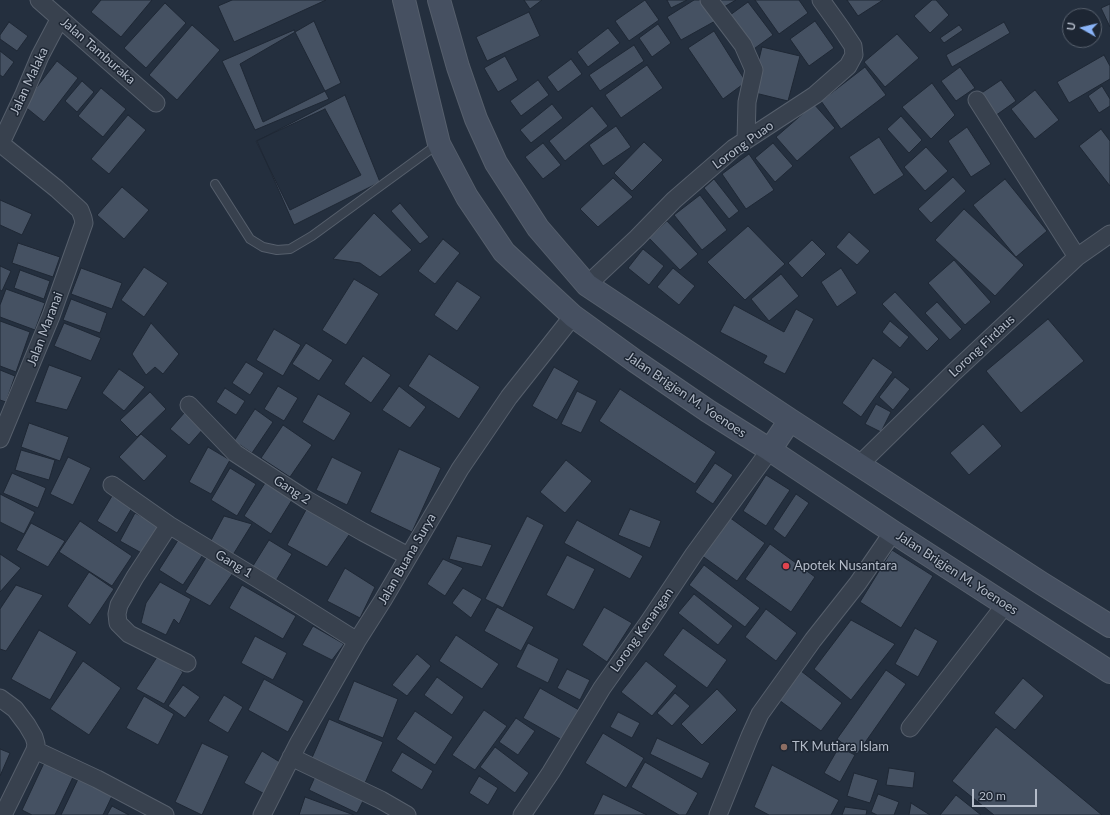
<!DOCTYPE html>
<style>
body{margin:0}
#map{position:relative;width:1110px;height:815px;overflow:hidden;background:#242f3e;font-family:Lato,sans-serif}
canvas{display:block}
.north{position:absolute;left:1062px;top:8px;width:40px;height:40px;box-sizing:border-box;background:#1d2633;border:1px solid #59626f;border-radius:50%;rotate:278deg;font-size:11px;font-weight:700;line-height:16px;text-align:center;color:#b4bcc9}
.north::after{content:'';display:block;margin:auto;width:14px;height:18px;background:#8ab4f8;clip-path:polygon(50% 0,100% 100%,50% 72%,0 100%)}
.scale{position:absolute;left:972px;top:789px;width:65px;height:18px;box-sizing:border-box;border:2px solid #b4bcc9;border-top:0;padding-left:5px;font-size:12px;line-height:14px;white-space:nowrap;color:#b4bcc9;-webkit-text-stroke:3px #1d2633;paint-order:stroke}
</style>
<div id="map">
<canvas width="1110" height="815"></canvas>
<div class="north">U</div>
<div class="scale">20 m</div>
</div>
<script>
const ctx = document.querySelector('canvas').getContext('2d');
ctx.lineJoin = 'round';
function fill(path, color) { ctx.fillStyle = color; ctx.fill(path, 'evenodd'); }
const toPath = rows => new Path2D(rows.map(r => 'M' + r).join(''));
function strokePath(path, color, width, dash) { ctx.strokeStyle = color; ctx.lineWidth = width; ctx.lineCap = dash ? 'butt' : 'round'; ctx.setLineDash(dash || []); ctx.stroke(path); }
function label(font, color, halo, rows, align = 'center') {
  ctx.font = font + ' Lato,sans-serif'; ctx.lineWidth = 3; ctx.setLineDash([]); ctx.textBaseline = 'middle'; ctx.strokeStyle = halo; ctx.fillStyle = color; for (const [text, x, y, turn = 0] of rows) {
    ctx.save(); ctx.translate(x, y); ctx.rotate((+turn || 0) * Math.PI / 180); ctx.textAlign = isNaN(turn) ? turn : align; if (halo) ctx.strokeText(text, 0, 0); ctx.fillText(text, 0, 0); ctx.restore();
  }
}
const building = toPath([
 [101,0,152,0,121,37,91,12,101,0],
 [232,0,326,0,234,42,218,6,232,0],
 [524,0,542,0,530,9,524,0],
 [645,0,659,20,629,41,615,21,645,0],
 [667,0,687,0,671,8,667,0],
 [694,0,707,0,717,20,681,40,667,17,694,0],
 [720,0,736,0,724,7,720,0],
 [755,0,799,0,808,13,779,34,755,0],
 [847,0,883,0,858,16,847,0],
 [932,0,936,0,949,15,930,33,914,16,932,0],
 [748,2,773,35,751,51,726,18,748,2],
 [165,3,186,23,146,68,124,48,165,3],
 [1110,4,1110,27,1101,8,1110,4],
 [529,12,540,36,487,61,476,37,529,12],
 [314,21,341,83,263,122,240,64,314,21],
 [815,21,834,48,809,66,790,39,815,21],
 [9,22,28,36,17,51,0,39,0,35,9,22],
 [1004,22,1010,33,952,67,946,55,1004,22],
 [658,24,671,43,652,57,639,38,658,24],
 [192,25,220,50,177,100,149,75,192,25],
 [959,25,963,30,944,43,940,38,959,25],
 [608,28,620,43,588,67,577,52,608,28],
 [294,30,329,99,255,130,222,61,294,30],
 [714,31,746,82,723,99,688,48,714,31],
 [897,34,919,58,885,87,864,62,897,34],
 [634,45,644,61,600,91,589,75,634,45],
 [762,47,800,56,788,101,751,92,762,47],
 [0,51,14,62,3,77,0,75,0,51],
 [1104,55,1110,66,1110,79,1069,103,1057,82,1104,55],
 [505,56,518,80,498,92,484,68,505,56],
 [571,59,582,74,558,92,547,77,571,59],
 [57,61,78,78,44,122,23,105,57,61],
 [647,65,663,88,621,118,605,95,647,65],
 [865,67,886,95,841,129,821,101,865,67],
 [960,67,975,88,956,101,941,81,960,67],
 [538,80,549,95,521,116,510,101,538,80],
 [1001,80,1016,101,995,116,980,94,1001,80],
 [82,81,94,92,77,112,65,101,82,81],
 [932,83,955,115,931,139,902,107,932,83],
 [1102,86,1110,99,1110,106,1099,113,1088,96,1102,86],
 [101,88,126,109,103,137,78,116,101,88],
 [1035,90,1059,120,1035,139,1011,109,1035,90],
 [345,95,380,182,294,225,257,141,345,95],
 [552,104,563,118,531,143,520,130,552,104],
 [814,104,835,128,797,161,776,137,814,104],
 [592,106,608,126,565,161,549,141,592,106],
 [325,109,361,175,290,210,256,141,325,109],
 [128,115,146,130,109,174,91,159,128,115],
 [901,116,922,140,909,153,887,129,901,116],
 [616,126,631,147,603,166,589,145,616,126],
 [967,127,991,164,971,177,948,141,967,127],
 [1101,129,1110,141,1110,186,1079,146,1101,129],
 [879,137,904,175,874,195,849,157,879,137],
 [644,142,663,160,632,191,614,173,644,142],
 [543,143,561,165,543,179,525,157,543,143],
 [773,143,793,166,775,182,755,158,773,143],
 [926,147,948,171,925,191,904,167,926,147],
 [749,154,774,190,746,209,722,174,749,154],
 [953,177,966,191,931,223,918,209,953,177],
 [613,178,633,197,598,227,580,209,613,178],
 [714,179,739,211,729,219,704,188,714,179],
 [1005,179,1047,231,1016,257,973,205,1005,179],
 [122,187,149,210,124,239,97,215,122,187],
 [700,195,727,230,702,250,674,215,700,195],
 [0,200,32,214,22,235,0,225,0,200],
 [400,203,429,237,420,244,391,211,400,203],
 [964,209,1024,265,995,296,935,240,964,209],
 [374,213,412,250,380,277,360,263,333,259,374,213],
 [667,221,698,254,680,270,649,238,667,221],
 [748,226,785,264,745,300,707,262,748,226],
 [849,232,870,251,857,265,836,247,849,232],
 [443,239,460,253,435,284,418,271,443,239],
 [812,240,826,254,802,278,788,263,812,240],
 [18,243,60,257,53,277,12,263,18,243],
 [643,249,664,266,649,285,628,268,643,249],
 [954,260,991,302,965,325,928,283,954,260],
 [0,266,11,271,2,291,0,290,0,266],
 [144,267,168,283,144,317,121,300,144,267],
 [81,268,122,283,112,309,71,294,81,268],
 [673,268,695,286,679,305,657,287,673,268],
 [841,268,857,293,837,307,821,282,841,268],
 [20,270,50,281,44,299,14,288,20,270],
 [781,274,799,296,769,321,751,299,781,274],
 [354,279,379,294,346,345,322,330,354,279],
 [457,281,481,297,457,331,434,315,457,281],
 [6,289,45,303,35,330,0,317,0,305,6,289],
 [895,292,939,339,927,351,882,304,895,292],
 [71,299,107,313,100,333,63,320,71,299],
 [937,302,962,329,950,340,925,313,937,302],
 [734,305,784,332,796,309,814,319,785,374,763,363,767,356,720,332,734,305],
 [1048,319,1084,361,1021,413,986,371,1048,319],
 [0,321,30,332,16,372,0,366,0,321],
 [890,321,909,337,900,348,882,332,890,321],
 [64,323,101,338,91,361,54,346,64,323],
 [151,323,179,354,163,374,155,367,146,375,132,354,151,323],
 [274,329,301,345,283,376,256,360,274,329],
 [306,343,333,360,319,381,292,364,306,343],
 [429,354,480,387,459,419,408,386,429,354],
 [363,356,391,375,371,403,344,384,363,356],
 [873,358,893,372,861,417,842,403,873,358],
 [246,362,264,373,250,395,232,383,246,362],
 [49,365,82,377,67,410,35,402,49,365],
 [554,367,579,381,557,420,532,406,554,367],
 [119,369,145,387,124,411,102,393,119,369],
 [0,370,15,376,6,402,0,400,0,370],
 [895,377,910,389,893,410,879,397,895,377],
 [278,386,298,398,284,421,264,409,278,386],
 [399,386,426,407,410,428,382,410,399,386],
 [225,388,245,401,236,415,216,402,225,388],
 [620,389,716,452,695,484,599,421,620,389],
 [577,391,597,401,581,433,561,424,577,391],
 [150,392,166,409,137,437,120,420,150,392],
 [318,394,351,413,334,441,302,422,318,394],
 [876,404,891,412,881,432,865,424,876,404],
 [255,409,273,422,252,453,234,441,255,409],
 [185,412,204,428,189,445,170,429,185,412],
 [29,423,69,437,60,461,21,447,29,423],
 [983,424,1002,446,969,475,950,453,983,424],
 [283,425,312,445,290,477,261,458,283,425],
 [141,434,167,456,144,481,119,457,141,434],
 [208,447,230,460,211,494,189,482,208,447],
 [399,449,441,468,412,532,370,512,399,449],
 [21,450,55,460,49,480,15,470,21,450],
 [68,457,91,468,73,505,50,494,68,457],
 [332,457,362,472,347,505,316,490,332,457],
 [566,460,592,481,565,513,540,492,566,460],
 [715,463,733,475,713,504,695,492,715,463],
 [230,468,256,484,237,516,211,500,230,468],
 [12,473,46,488,38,508,3,493,12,473],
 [766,475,790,490,766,526,743,511,766,475],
 [265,483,292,500,271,534,244,516,265,483],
 [0,494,35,512,24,534,0,522,0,494],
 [796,494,809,503,785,538,773,529,796,494],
 [112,496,132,508,117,533,97,521,112,496],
 [307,508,351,532,327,567,287,545,307,508],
 [630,509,661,521,650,548,618,535,630,509],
 [135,513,162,527,147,556,120,541,135,513],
 [224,516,252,524,231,558,209,544,224,516],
 [527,516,544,525,503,608,485,599,527,516],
 [729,517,765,543,737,581,701,555,729,517],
 [577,520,643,556,630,579,564,543,577,520],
 [80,521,132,556,112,586,59,552,80,521],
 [31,523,65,541,48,567,16,550,31,523],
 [182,534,206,550,183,585,159,570,182,534],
 [457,536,492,545,482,567,449,559,457,536],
 [269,540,292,554,274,584,251,569,269,540],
 [770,544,815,577,791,612,745,579,770,544],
 [892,550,933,576,901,628,860,602,892,550],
 [0,554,21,568,0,592,0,554],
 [567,555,595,569,574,610,546,595,567,555],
 [207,556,233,573,210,606,185,592,207,556],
 [443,559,463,568,445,596,427,584,443,559],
 [704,565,760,608,745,627,689,585,704,565],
 [345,568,375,587,360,618,327,601,345,568],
 [89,572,114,589,90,625,67,606,89,572],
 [160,582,191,599,179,624,174,619,166,635,141,623,146,603,160,582],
 [16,585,43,595,6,651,0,649,0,609,16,585],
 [242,585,296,616,283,639,229,608,242,585],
 [463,588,482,599,471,618,452,603,463,588],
 [694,594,733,626,718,645,678,613,694,594],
 [497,607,534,627,521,651,484,631,497,607],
 [604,607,632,623,607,662,582,645,604,607],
 [766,609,797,633,776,661,745,637,766,609],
 [851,620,895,644,851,700,814,669,851,620],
 [313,626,344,644,332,660,302,645,313,626],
 [683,628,727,660,707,688,663,655,683,628],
 [915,628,938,641,918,677,895,664,915,628],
 [39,630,77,652,50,700,11,679,39,630],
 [456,635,499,664,482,689,439,661,456,635],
 [255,636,287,653,273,680,241,663,255,636],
 [528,643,559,659,548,683,516,667,528,643],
 [159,654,183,672,164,704,136,689,159,654],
 [417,654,431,666,407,696,392,685,417,654],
 [83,661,121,688,89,735,50,709,83,661],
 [646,661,677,686,652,716,621,692,646,661],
 [567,669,590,680,580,700,557,688,567,669],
 [886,670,906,684,857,754,837,739,886,670],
 [801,671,842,703,821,731,779,700,801,671],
 [437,677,464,697,452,715,424,695,437,677],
 [1023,678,1044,696,1015,730,994,713,1023,678],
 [264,679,304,701,288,732,248,710,264,679],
 [354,681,398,699,383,738,338,720,354,681],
 [183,685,200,697,185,718,168,706,183,685],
 [540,688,579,710,562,740,523,718,540,688],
 [717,689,737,710,702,745,681,724,717,689],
 [675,693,690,706,672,726,657,713,675,693],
 [224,695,243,707,228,733,208,721,224,695],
 [144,696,174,714,158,745,126,728,144,696],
 [484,710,507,726,475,770,452,755,484,710],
 [415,711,453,737,435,765,396,739,415,711],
 [618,712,640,723,632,738,610,727,618,712],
 [516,718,535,731,518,755,499,742,516,718],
 [329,719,383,742,365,783,311,760,329,719],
 [996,727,1102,815,994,815,952,781,996,727],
 [603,733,644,758,626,788,585,763,603,733],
 [657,738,710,763,702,779,650,754,657,738],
 [202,743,229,756,202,815,175,802,202,743],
 [495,747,529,773,515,793,480,767,495,747],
 [839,747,855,755,840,782,824,773,839,747],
 [0,749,10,753,0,776,0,749],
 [262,751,291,769,276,800,244,783,262,751],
 [402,752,433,771,422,790,391,771,402,752],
 [645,762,698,793,686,815,679,815,631,787,645,762],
 [44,763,73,777,55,815,32,815,22,810,44,763],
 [772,765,839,800,831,815,769,815,754,807,772,765],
 [889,768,915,772,913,788,886,785,889,768],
 [318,770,367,793,357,813,309,790,318,770],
 [854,773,878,780,870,803,847,796,854,773],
 [479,776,498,788,488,805,469,793,479,776],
 [79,777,113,794,103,815,61,815,79,777],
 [603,794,647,815,593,815,603,794],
 [878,794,899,802,894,815,877,815,871,812,878,794],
 [956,795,981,815,940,815,956,795],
 [305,797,354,815,299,815,305,797],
 [911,803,930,815,909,815,911,803],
 [112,806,129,815,107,815,112,806],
 [845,807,867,810,866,815,842,815,845,807]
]);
const lane = toPath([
 [215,184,250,239,263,247,277,250,290,249,312,236,438,144]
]);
const street = toPath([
 [39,0,156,103],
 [709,0,743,45,754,70,747,102,746,140],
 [977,100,1077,257],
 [0,143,57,189,80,210,83,218,84,223,51,316,0,439],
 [0,145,24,94,40,56,60,18],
 [587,285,637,238,674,200,734,148,815,95,848,66,854,55,853,46,841,28,821,0],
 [189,405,235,453,307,500,363,532,408,556],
 [860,464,953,373,1077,257,1110,234],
 [112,485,169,525,271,587,357,641],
 [169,525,135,577,119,605,117,614,118,623,129,634,187,663],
 [0,698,15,709,27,725,34,737,36,744,35,750,97,779,165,815],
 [910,728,1005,605],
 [291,757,381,800,407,815],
 [3,815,35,750],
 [262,815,298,744,357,641,383,600,460,469,509,397,573,316],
 [522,815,551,772,602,688,648,623,694,554,770,450],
 [718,815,750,736,760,714,813,640,858,583,893,532]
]);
const secondary = toPath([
 [404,0,439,144,467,197,504,252,573,316,635,361,708,411,770,450,893,532,1110,672],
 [439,0,458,67,476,119,496,163,538,228,587,285,790,420,1041,583,1110,626],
 [770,450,790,420]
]);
const markers = [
 [786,566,4,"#e0444e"],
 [784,747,4,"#8d6e63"]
];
const streetNames = [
 ["Jalan Tamburaka",98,51,41],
 ["Jalan Malaka",29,81,-65],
 ["Lorong Puao",743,145,-36],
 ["Jalan Maranai",45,329,-69],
 ["Lorong Firdaus",982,346,-43],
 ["Jalan Brigjen M. Yoenoes",686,395,34],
 ["Gang 2",292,490,33],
 ["Jalan Buana Surya",407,559,-60],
 ["Gang 1",234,564,31],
 ["Jalan Brigjen M. Yoenoes",957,573,33],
 ["Lorong Kenangan",642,630,-55]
];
const poiNames = [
 ["Apotek Nusantara",794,566],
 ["TK Mutiara Islam",792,747]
];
fill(building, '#455162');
strokePath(building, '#1f2835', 1);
strokePath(lane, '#565f6c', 10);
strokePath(street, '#565f6c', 19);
strokePath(secondary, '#565f6c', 24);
strokePath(lane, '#38414e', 8);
strokePath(street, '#38414e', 17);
strokePath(secondary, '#465061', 22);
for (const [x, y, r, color] of markers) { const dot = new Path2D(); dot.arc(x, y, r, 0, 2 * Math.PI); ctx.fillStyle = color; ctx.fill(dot); strokePath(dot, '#1d2633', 1.5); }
label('13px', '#b4bcc9', '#1d2633', streetNames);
label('13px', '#b4bcc9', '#1d2633', poiNames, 'left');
</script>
